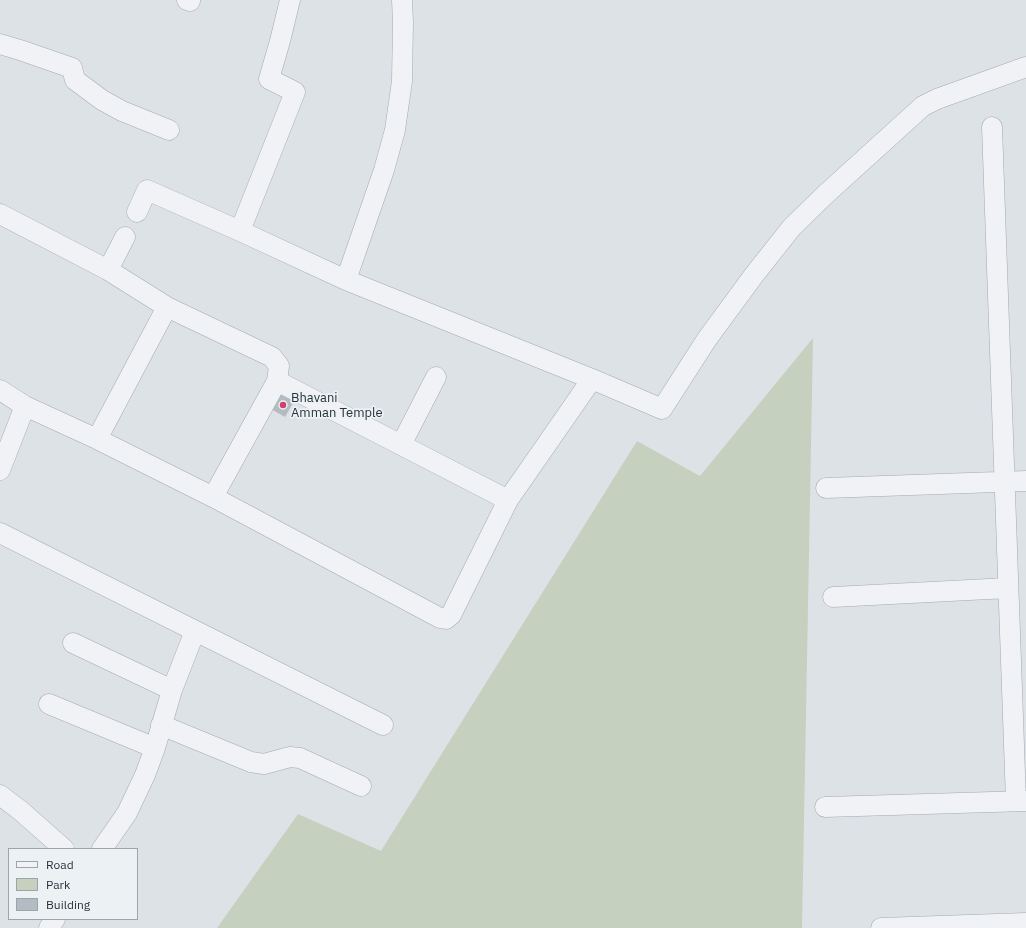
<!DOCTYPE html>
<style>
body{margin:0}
#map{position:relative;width:1026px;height:928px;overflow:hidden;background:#dde2e7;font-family:"IBM Plex Sans",sans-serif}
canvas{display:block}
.legend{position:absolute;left:8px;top:848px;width:130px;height:72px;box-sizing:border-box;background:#ecf1f4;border:1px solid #9da5ab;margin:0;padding:5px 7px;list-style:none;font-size:12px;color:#27323d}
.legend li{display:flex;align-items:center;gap:8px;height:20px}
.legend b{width:20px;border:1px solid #9da5ab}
</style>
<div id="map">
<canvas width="1026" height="928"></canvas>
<ul class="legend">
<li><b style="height:5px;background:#f0f2f5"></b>Road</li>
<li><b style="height:11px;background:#c6d0be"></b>Park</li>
<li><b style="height:11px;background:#b4bcc3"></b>Building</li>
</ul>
</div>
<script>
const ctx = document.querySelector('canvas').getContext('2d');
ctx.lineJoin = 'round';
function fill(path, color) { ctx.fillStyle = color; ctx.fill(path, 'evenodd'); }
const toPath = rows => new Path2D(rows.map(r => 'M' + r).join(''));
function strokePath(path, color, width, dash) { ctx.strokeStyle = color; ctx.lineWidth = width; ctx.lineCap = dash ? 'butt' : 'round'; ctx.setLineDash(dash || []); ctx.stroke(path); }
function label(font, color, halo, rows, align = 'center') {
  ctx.font = font + ' "IBM Plex Sans",sans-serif'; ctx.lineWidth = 3.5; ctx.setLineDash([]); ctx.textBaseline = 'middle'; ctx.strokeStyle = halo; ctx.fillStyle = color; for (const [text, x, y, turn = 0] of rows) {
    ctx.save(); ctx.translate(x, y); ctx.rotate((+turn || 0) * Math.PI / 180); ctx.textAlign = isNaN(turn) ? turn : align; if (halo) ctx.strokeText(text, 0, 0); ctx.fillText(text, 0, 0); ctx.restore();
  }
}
const green = toPath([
 [813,338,802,928,217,928,298,814,381,851,637,441,700,476]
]);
const building = toPath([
 [280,393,294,401,285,417,271,409]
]);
const street = toPath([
 [187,0,190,1],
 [0,44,20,50,72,68,75,80,102,100,122,111,169,130],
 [992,127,1016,801],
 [137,212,147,190,240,231,346,280,592,379,662,409,707,339,754,275,792,227,827,193,923,106,937,99,1026,67],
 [0,214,108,270,167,307,272,357,279,366,277,381,213,497],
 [240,231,295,92,269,79,280,41,290,0],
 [108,270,125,237],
 [346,280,384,170,395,130,402,81,403,22,402,0],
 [277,381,508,500],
 [0,390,25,406,97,439,213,497,440,618,446,619,451,615,508,500,592,379],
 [97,439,167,307],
 [401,445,436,377],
 [0,470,25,406],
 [826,488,1026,481],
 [0,533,383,725],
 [833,597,1008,588],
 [73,643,172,690],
 [49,704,155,748],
 [161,725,251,762,264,764,290,757,300,758,361,786],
 [0,795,21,811,64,849],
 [825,807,1026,801],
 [102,849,127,813,145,775,155,748,172,690,195,631],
 [49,928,55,919],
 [881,928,1026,923]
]);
const markers = [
 [283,405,4,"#cc426d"]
];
const poiNames = [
 ["Bhavani",291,398],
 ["Amman Temple",291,413]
];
fill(green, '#c6d0be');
fill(building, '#b4bcc3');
strokePath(street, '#a3aab1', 21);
strokePath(street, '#f0f2f5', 20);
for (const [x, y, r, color] of markers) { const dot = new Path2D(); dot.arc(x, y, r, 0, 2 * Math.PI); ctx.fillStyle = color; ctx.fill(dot); strokePath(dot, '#ecf1f4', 1.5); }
label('13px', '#27323d', '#ecf1f4', poiNames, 'left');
</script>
